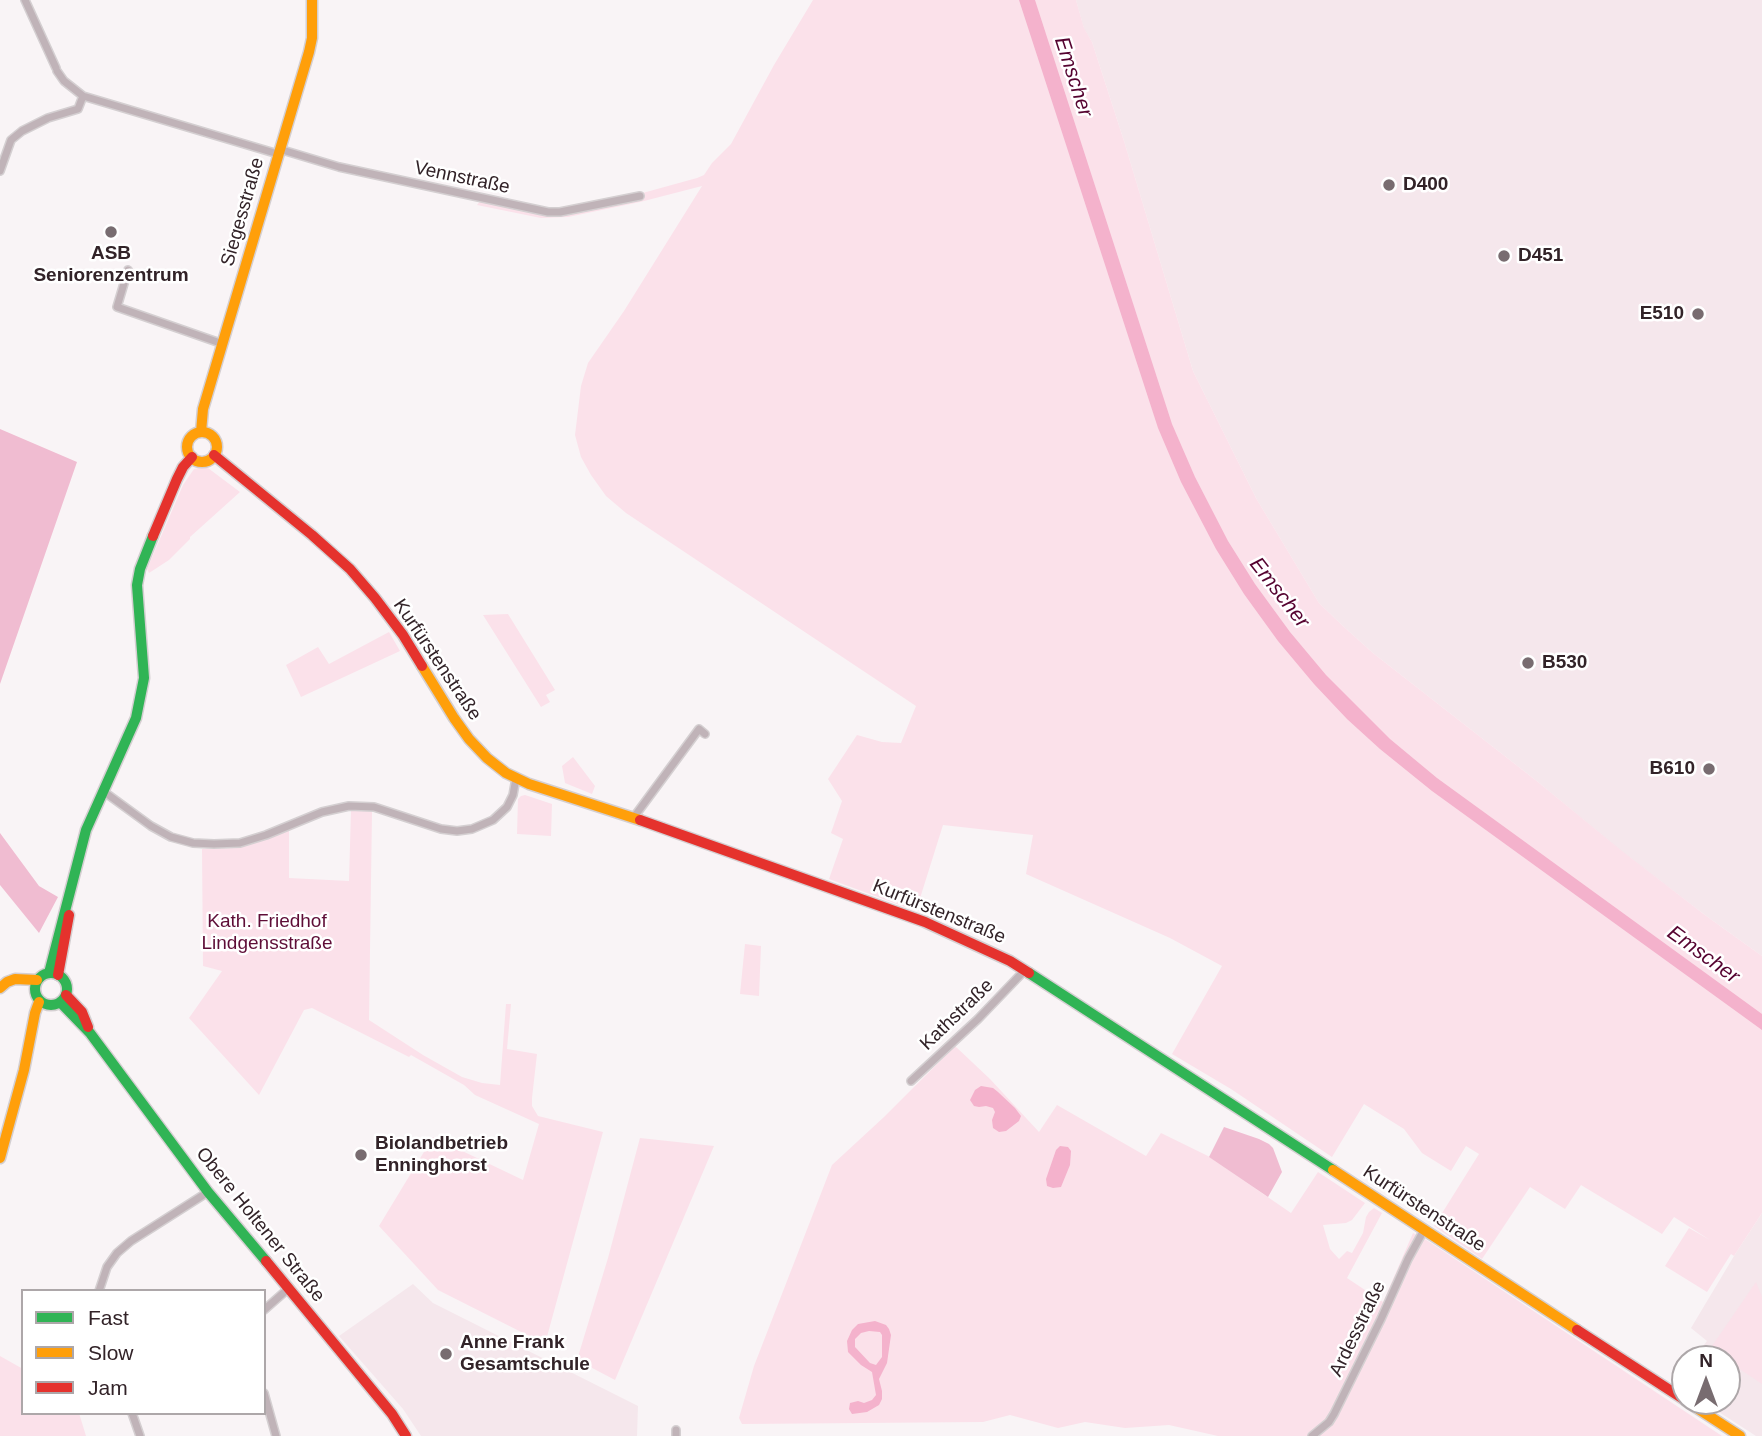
<!DOCTYPE html>
<meta charset="utf-8">
<style>
body{margin:0}
#map{position:relative;width:1762px;height:1436px;overflow:hidden;background:#f9f4f6;font-family:Arial,sans-serif}
canvas{display:block}
.legend{position:absolute;left:21px;top:1289px;width:245px;height:126px;box-sizing:border-box;background:#fff;border:2px solid #ada7a9;margin:0;padding:9px 12px;list-style:none;font-size:21px;color:#322328}
.legend li{display:flex;align-items:center;gap:14px;height:35px}
.legend b{width:35px;border:2px solid #ada7a9}
.north{position:absolute;left:1671px;top:1345px;width:70px;height:70px;box-sizing:border-box;background:#fff;border:2px solid #ada7a9;border-radius:50%;rotate:0deg;font-size:19px;font-weight:700;line-height:28px;text-align:center;color:#322328}
.north::after{content:'';display:block;margin:auto;width:24px;height:32px;background:#786c70;clip-path:polygon(50% 0,100% 100%,50% 72%,0 100%)}
</style>
<div id="map">
<canvas width="1762" height="1436"></canvas>
<ul class="legend">
<li><b style="height:9px;background:#30b455"></b>Fast</li>
<li><b style="height:9px;background:#ff9f0a"></b>Slow</li>
<li><b style="height:9px;background:#e5322d"></b>Jam</li>
</ul>
<div class="north">N</div>
</div>
<script>
const ctx = document.querySelector('canvas').getContext('2d');
ctx.lineJoin = 'round';
function fill(path, color) { ctx.fillStyle = color; ctx.fill(path, 'evenodd'); }
const toPath = rows => new Path2D(rows.map(r => 'M' + r).join(''));
function strokePath(path, color, width, dash) { ctx.strokeStyle = color; ctx.lineWidth = width; ctx.lineCap = dash ? 'butt' : 'round'; ctx.setLineDash(dash || []); ctx.stroke(path); }
function label(font, color, halo, rows, align = 'center') {
  ctx.font = font + ' Arial,sans-serif'; ctx.lineWidth = 5; ctx.setLineDash([]); ctx.textBaseline = 'middle'; ctx.strokeStyle = halo; ctx.fillStyle = color; for (const [text, x, y, turn = 0] of rows) {
    ctx.save(); ctx.translate(x, y); ctx.rotate((+turn || 0) * Math.PI / 180); ctx.textAlign = isNaN(turn) ? turn : align; if (halo) ctx.strokeText(text, 0, 0); ctx.fillText(text, 0, 0); ctx.restore();
  }
}
const built = toPath([
 [1076,0,1762,0,1762,956,1705,915,1621,851,1538,782,1373,653,1343,626,1319,603,1256,498,1193,371,1124,141,1092,42,1084,29],
 [1762,1213,1762,1436,1756,1436,1702,1401,1727,1401,1727,1359,1693,1359,1707,1341,1691,1328,1734,1256],
 [413,1284,433,1303,638,1406,637,1436,421,1436,403,1409,339,1336]
]);
const green = toPath([
 [813,0,1076,0,1084,28,1092,42,1124,141,1193,371,1256,498,1319,603,1343,626,1373,653,1538,782,1622,851,1705,915,1762,956,1762,1213,1734,1256,1731,1254,1707,1292,1665,1266,1689,1228,1710,1240,1674,1217,1662,1234,1581,1185,1565,1209,1530,1187,1482,1259,1434,1226,1479,1154,1466,1146,1451,1171,1422,1153,1404,1129,1364,1104,1332,1157,1231,1089,1172,1054,1222,966,1170,938,1026,874,1033,835,943,825,916,911,829,879,843,839,831,833,842,801,828,779,857,735,882,742,901,743,916,706,626,513,606,496,591,475,581,457,575,435,581,386,588,363,624,311,702,186,640,202,568,217,541,218,477,205,481,200,548,213,639,194,697,178,704,175,712,163,731,144,774,65],
 [199,468,208,468,240,492,190,537,190,539,169,560,149,573,147,569,183,485,194,469],
 [508,614,555,690,546,695,550,702,541,707,483,615],
 [389,632,400,651,301,697,286,665,318,647,329,664],
 [573,757,595,786,592,794,565,783,562,766],
 [525,795,552,804,551,836,517,834,518,799,521,796],
 [363,809,372,812,369,1020,423,1055,462,1077,482,1083,500,1085,506,1004,511,1004,507,1049,537,1054,532,1098,532,1106,538,1116,603,1132,545,1344,438,1290,379,1226,433,1137,523,1180,539,1124,475,1095,464,1085,411,1055,409,1057,312,1008,304,1010,259,1095,189,1018,222,971,203,966,202,849,237,848,289,830,289,878,349,881,351,810],
 [745,944,761,946,759,996,740,994],
 [955,1046,990,1079,1039,1132,1057,1105,1146,1156,1161,1133,1208,1156,1291,1213,1318,1172,1365,1203,1352,1220,1346,1223,1323,1225,1330,1249,1339,1259,1347,1251,1352,1253,1363,1233,1366,1217,1369,1212,1374,1208,1382,1213,1347,1278,1383,1302,1413,1233,1428,1241,1722,1436,1218,1436,1169,1425,1125,1428,1085,1422,1058,1428,1010,1415,983,1422,742,1424,739,1418,754,1366,832,1165,884,1117],
 [640,1138,714,1146,615,1380,577,1360,608,1258],
 [1756,1282,1762,1297,1762,1384,1710,1349],
 [0,1356,23,1369,23,1413,79,1413,86,1436,0,1436]
]);
const forest = toPath([
 [0,429,77,462,0,684],
 [0,833,39,886,58,897,39,933,0,885],
 [1224,1127,1259,1139,1269,1144,1273,1148,1282,1172,1268,1197,1209,1157]
]);
const water = toPath([
 [1019,0,1035,0,1172,424,1195,477,1228,541,1255,584,1290,632,1326,675,1390,739,1437,778,1762,1014,1762,1030,1432,791,1380,749,1347,719,1314,684,1278,641,1244,594,1216,549,1181,482,1158,428],
 [981,1086,993,1088,998,1092,1015,1108,1021,1116,1019,1121,1006,1131,999,1132,993,1128,992,1120,995,1112,993,1108,986,1106,979,1107,974,1106,970,1100,975,1090],
 [1060,1146,1068,1147,1071,1151,1070,1165,1061,1187,1053,1188,1047,1186,1046,1179,1056,1150],
 [875,1321,886,1325,889,1329,891,1335,887,1363,879,1379,882,1391,882,1399,879,1405,867,1412,852,1414,849,1409,850,1403,858,1401,864,1403,872,1400,876,1395,872,1372,861,1365,848,1352,847,1341,852,1330,858,1324],
 [869,1331,880,1332,882,1335,882,1357,876,1365,870,1363,855,1347,855,1339,861,1333]
]);
const street = toPath([
 [25,0,56,68],
 [57,71,64,81,83,96,278,154],
 [279,149,339,167,548,212,560,212,640,196],
 [0,171,11,140,22,131,48,118,78,109,83,96],
 [128,270,117,307,223,344],
 [103,791,151,826,171,837,193,843,214,844,240,843,266,835,322,812,349,806,374,807,441,829,457,831,472,829,493,820,507,807,513,795,516,778],
 [634,817,699,729,705,734],
 [911,1081,978,1019,1025,970],
 [99,1291,107,1267,117,1253,131,1241,208,1192],
 [264,1310,289,1288],
 [264,1393,276,1436],
 [132,1413,140,1436],
 [676,1430,676,1436],
 [1312,1436,1329,1422,1334,1414,1381,1319,1408,1259,1424,1230]
]);
const fast = toPath([
 '35 989a16 16 0 1 1 32 0a16 16 0 1 1-32 0Z',
 [49,973,86,830,136,718,144,678,137,585,140,569,153,536],
 [1029,973,1333,1170],
 [60,1002,90,1033,208,1192,266,1261]
]);
const slow = toPath([
 [201,432,203,409,309,52,312,38,312,0],
 '187 447a15 15 0 1 1 30 0a15 15 0 1 1-30 0Z',
 [422,666,454,718,469,739,487,758,506,773,529,784,640,820],
 [0,988,7,982,15,979,37,980],
 [0,1158,24,1070,35,1013,39,1002],
 [1333,1170,1577,1330],
 [1686,1401,1740,1436]
]);
const jam = toPath([
 [214,455,312,535,350,569,375,598,403,635,422,666],
 [153,536,177,479,183,467,192,457],
 [640,820,925,922,1010,961,1029,973],
 [58,975,69,915],
 [66,995,82,1012,88,1027],
 [266,1261,392,1414,406,1436],
 [1577,1330,1685,1400]
]);
const markers = [
 [1389,185,7,"#786c70"],
 [111,232,7,"#786c70"],
 [1504,256,7,"#786c70"],
 [1698,314,7,"#786c70"],
 [1528,663,7,"#786c70"],
 [1709,769,7,"#786c70"],
 [361,1155,7,"#786c70"],
 [446,1354,7,"#786c70"]
];
const streetNames = [
 ["Vennstraße",462,178,12],
 ["Siegesstraße",243,212,-74],
 ["Kurfürstenstraße",437,660,56],
 ["Kurfürstenstraße",939,912,22],
 ["Kathstraße",957,1015,-44],
 ["Kurfürstenstraße",1424,1209,33],
 ["Obere Holtener Straße",260,1225,51],
 ["Ardesstraße",1358,1329,-64]
];
const poiNames = [
 ["D400",1403,185],
 ["ASB",111,254,"center"],
 ["Seniorenzentrum",111,276,"center"],
 ["D451",1518,256],
 ["E510",1684,314,"right"],
 ["B530",1542,663],
 ["B610",1695,769,"right"],
 ["Biolandbetrieb",375,1144],
 ["Enninghorst",375,1166],
 ["Anne Frank",460,1343],
 ["Gesamtschule",460,1365]
];
const parkNames = [
 ["Kath. Friedhof",267,922],
 ["Lindgensstraße",267,944]
];
const waterNames = [
 ["Emscher",1073,77,72],
 ["Emscher",1279,593,52],
 ["Emscher",1703,955,36]
];
fill(built, '#f5e7ec');
fill(green, '#fbe1ea');
fill(forest, '#f0bcd1');
fill(water, '#f4b2cc');
strokePath(street, '#d4cfd1', 10);
strokePath(fast, '#d4cfd1', 13);
strokePath(slow, '#d4cfd1', 13);
strokePath(jam, '#d4cfd1', 13);
strokePath(street, '#c0b3b8', 7);
strokePath(fast, '#30b455', 10);
strokePath(slow, '#ff9f0a', 10);
strokePath(jam, '#e5322d', 10);
for (const [x, y, r, color] of markers) { const dot = new Path2D(); dot.arc(x, y, r, 0, 2 * Math.PI); ctx.fillStyle = color; ctx.fill(dot); strokePath(dot, '#fff', 2.5); }
label('19px', '#322328', '#fff', streetNames);
label('bold 19px', '#322328', '#fff', poiNames, 'left');
label('19px', '#5e0d37', '#fff', parkNames);
label('italic 21px', '#550330', '#fff', waterNames);
</script>
